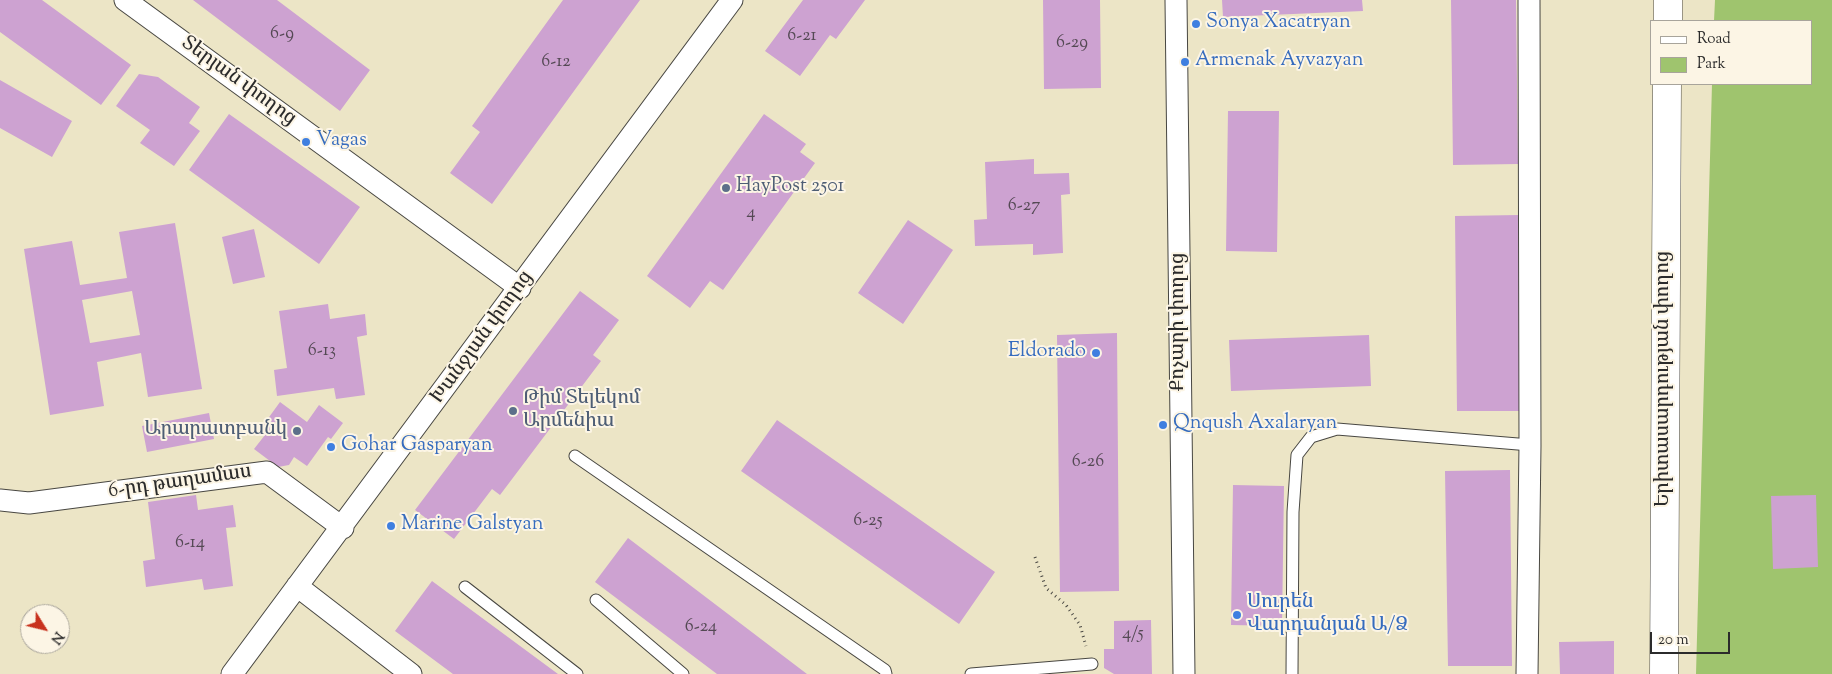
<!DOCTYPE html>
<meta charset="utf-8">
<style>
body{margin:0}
#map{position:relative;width:1832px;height:674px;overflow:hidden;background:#ece5c6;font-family:"Sorts Mill Goudy",serif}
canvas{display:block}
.legend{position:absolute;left:1650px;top:20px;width:162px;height:65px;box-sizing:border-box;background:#fcf5e5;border:1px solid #a8a49b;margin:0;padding:6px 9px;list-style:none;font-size:15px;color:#2b2b2b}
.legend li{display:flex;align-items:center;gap:10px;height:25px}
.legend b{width:25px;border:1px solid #a8a49b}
.north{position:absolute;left:20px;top:604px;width:50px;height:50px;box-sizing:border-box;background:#fcf5e5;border:1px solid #a8a49b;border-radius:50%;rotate:126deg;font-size:14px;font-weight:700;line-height:20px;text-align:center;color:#2b2b2b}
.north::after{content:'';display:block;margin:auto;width:18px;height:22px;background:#c8321e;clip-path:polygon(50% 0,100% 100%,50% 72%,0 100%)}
.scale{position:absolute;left:1650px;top:632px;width:80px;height:22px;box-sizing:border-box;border:2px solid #2b2b2b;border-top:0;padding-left:6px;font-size:15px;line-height:18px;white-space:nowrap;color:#2b2b2b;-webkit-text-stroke:4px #fcf5e5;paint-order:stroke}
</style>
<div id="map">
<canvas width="1832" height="674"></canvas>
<ul class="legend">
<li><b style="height:6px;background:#fff"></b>Road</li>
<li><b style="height:14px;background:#9fc46e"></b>Park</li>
</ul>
<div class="north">N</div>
<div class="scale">20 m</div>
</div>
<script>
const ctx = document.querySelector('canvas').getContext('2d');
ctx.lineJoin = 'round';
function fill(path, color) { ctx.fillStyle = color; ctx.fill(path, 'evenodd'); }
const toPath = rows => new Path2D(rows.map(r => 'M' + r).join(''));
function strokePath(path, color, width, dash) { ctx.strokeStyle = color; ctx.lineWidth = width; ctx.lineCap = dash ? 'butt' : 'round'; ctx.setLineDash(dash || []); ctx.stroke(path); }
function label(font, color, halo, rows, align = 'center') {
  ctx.font = font + ' "Sorts Mill Goudy","Noto Serif Armenian",serif'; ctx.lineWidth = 4; ctx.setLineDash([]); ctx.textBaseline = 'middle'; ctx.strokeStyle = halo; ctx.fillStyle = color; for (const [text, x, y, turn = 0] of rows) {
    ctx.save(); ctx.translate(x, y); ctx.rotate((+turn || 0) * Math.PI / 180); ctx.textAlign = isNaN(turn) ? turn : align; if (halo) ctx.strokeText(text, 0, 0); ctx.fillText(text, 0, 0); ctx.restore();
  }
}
const green = toPath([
 [1715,0,1832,0,1832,674,1696,674,1712,84,1811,84,1811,21,1714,21]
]);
const building = toPath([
 [0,0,42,0,131,65,101,105,0,32],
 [193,0,277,0,370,70,340,111],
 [563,0,640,0,492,204,450,173,480,132,472,126],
 [803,0,865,0,836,39,830,35,800,76,765,51],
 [1043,0,1100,0,1101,88,1044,89],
 [1222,0,1362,0,1363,11,1223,17],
 [1451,0,1516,0,1518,164,1453,165],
 [139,74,158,77,200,107,189,123,200,131,174,166,140,143,150,130,116,106],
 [0,80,72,121,52,157,0,128],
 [1228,111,1279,111,1277,252,1226,251],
 [229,114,360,207,319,264,189,170],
 [764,114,806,144,800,152,815,163,723,290,710,281,690,308,647,276],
 [1034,159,1034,174,1069,173,1070,194,1061,195,1063,253,1033,255,1033,244,975,246,974,220,987,219,985,162],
 [1519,215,1521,411,1457,411,1455,216],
 [908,220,953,250,903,324,858,293],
 [175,223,202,389,148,397,141,353,97,362,104,406,50,415,24,249,72,241,80,285,127,278,119,232],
 [132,291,140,335,90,343,82,300],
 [254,229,265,277,233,284,222,237],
 [580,291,619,320,593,355,601,361,500,495,492,489,454,539,415,510],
 [328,304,330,319,365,314,367,335,357,337,365,395,336,399,334,388,277,396,274,370,287,368,279,311],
 [1117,333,1119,591,1060,592,1057,335],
 [1369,335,1371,386,1231,391,1229,340],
 [280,402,307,422,319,405,343,423,331,439,328,437,307,466,294,457,289,465,278,467,254,449,265,435,259,431],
 [209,413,214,439,147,452,142,426],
 [777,420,995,572,959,624,741,471],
 [1510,470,1512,666,1448,666,1445,471],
 [1233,485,1284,486,1282,626,1231,625],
 [196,495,198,510,233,505,236,527,226,528,233,586,204,590,202,579,146,587,143,561,155,559,148,502],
 [1816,495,1818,567,1773,569,1771,496],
 [628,538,807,674,717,674,595,582],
 [432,581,558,674,453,674,395,631],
 [1151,620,1152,674,1114,674,1104,668,1104,649,1114,649,1114,621],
 [1614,641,1614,674,1560,674,1559,642]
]);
const path = toPath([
 [1035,557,1046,588,1066,605,1080,625,1086,646]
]);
const service = toPath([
 [575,456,885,670,886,674],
 [465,587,577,674],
 [596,600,683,674],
 [971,674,1092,664],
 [1292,674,1293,512,1297,455,1311,437,1337,429,1530,445]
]);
const minor = toPath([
 [125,0,520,288],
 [1176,0,1184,674],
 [0,500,29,503,267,472,343,528],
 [297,586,411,674],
 [232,674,732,0],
 [1527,674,1530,445,1529,0]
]);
const tertiary = toPath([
 [1668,21,1668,0],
 [1664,674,1667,84]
]);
const markers = [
 [1196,24,5,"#3f7fe0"],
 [1185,62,5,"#3f7fe0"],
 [306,142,5,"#3f7fe0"],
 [726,188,5,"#5c6f8a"],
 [1096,353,5,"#3f7fe0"],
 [513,411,5,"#5c6f8a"],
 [1163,425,5,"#3f7fe0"],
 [297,431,5,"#5c6f8a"],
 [331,447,5,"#3f7fe0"],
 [391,526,5,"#3f7fe0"],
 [1237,615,5,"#3f7fe0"]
];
const numberNames = [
 ["6-9",282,35],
 ["6-21",802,37],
 ["6-29",1072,44],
 ["6-12",556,63],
 ["6-27",1024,207],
 ["4",751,214],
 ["6-13",322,352],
 ["6-26",1088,463],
 ["6-25",868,522],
 ["6-14",190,544],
 ["6-24",701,628],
 ["4/5",1133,635]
];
const shopNames = [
 ["Sonya Xacatryan",1206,24],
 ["Armenak Ayvazyan",1195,62],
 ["Vagas",316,142],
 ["Eldorado",1086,353,"right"],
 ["Qnqush Axalaryan",1173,425],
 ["Gohar Gasparyan",341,447],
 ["Marine Galstyan",401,526],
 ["Սուրեն",1247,604],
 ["Վարդանյան Ա/Ձ",1247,627]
];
const streetNames = [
 ["Տերյան փողոց",238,82,36],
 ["Քոչարի փողոց",1180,322,-90],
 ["Խանջյան փողոց",483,338,-54],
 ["Երիտասարդության փողոց",1665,379,-90],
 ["6-րդ թաղամաս",180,483,-8]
];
const serviceNames = [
 ["HayPost 2501",736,188],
 ["Թիմ Տելեկոմ",523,400],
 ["Արմենիա",523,423],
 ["Արարատբանկ",287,431,"right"]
];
fill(green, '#9fc46e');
fill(building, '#cda2d1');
strokePath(service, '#484742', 13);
strokePath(minor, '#484742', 23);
strokePath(tertiary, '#484742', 29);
strokePath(path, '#484742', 3, [1, 4]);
strokePath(service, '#fff', 11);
strokePath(minor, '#fff', 21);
strokePath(tertiary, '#fff', 28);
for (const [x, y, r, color] of markers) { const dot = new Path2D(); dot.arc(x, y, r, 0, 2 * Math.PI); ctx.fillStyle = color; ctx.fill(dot); strokePath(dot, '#fcf5e5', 2); }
label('18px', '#544954', null, numberNames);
label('20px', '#366cbe', '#fcf5e5', shopNames, 'left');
label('20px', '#2b2b2b', '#fcf5e5', streetNames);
label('20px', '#4e5e75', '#fcf5e5', serviceNames, 'left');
</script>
